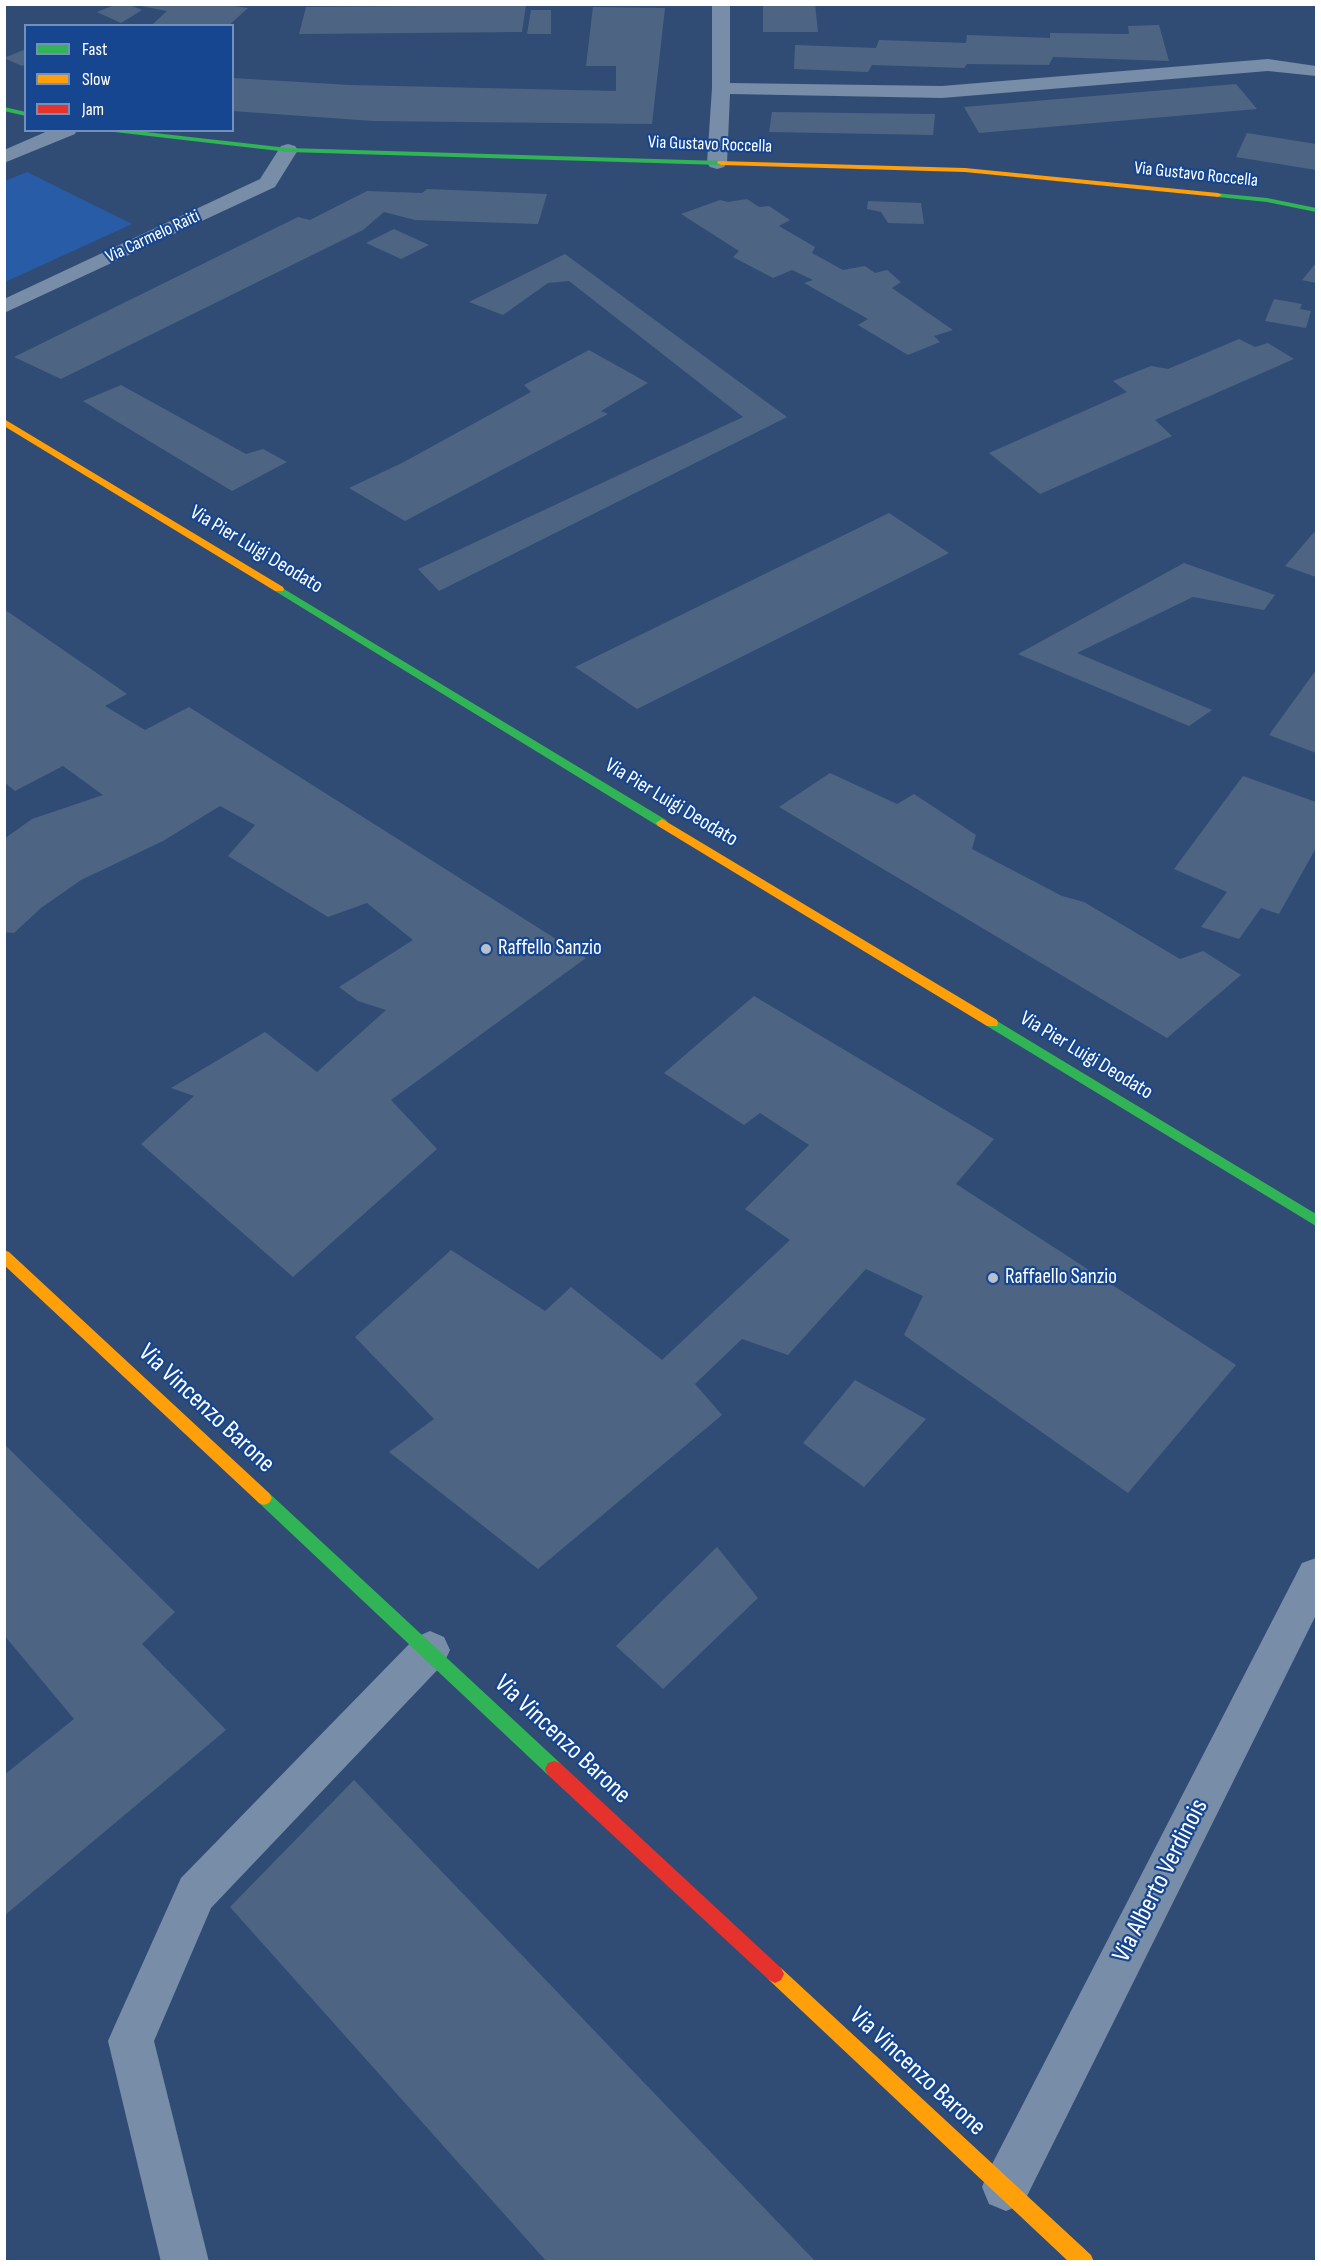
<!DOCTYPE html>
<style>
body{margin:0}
#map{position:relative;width:1321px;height:2266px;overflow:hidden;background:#314c74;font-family:"Sofia Sans Condensed",sans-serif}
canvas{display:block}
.frame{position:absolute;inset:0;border:6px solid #fff;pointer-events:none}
.legend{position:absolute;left:24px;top:24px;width:210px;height:108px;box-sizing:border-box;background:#16468f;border:2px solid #7390bc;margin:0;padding:8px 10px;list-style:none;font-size:18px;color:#fff}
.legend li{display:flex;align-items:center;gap:12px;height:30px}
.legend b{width:30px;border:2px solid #7390bc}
</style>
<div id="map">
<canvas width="1321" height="2266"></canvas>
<div class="frame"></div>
<ul class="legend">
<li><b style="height:8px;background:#30b455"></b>Fast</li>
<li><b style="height:8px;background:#ff9f0a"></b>Slow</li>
<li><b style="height:8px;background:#e5322d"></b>Jam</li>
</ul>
</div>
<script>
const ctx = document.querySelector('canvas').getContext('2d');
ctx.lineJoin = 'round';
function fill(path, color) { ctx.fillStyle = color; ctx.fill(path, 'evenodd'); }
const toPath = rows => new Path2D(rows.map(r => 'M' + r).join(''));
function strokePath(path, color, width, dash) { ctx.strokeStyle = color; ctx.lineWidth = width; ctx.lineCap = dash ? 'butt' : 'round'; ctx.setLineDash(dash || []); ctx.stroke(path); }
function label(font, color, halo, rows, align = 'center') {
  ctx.font = font + ' "Sofia Sans Condensed",sans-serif'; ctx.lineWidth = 4.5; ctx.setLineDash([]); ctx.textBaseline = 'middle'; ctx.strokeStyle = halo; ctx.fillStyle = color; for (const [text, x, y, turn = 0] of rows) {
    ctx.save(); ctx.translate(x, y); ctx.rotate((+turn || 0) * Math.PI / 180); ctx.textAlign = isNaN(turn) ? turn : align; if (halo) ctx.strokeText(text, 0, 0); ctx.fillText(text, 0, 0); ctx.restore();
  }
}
const green = toPath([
 [27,172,132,224,5,282,5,181]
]);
const building = toPath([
 [117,4,127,4,142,10,121,23,97,12],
 [220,4,248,8,228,26,151,26,167,11,136,5],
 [763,4,815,4,818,32,763,32],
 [526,5,522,32,299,34,306,7],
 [593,7,665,8,652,124,373,121,232,111,232,78,350,85,616,91,616,66,586,66],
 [531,10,551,10,551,34,527,34],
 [1159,25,1169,61,1053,57,1049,65,967,64,964,68,872,65,868,72,794,69,795,45,876,48,879,40,966,43,967,35,1050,38,1050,33,1129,34,1128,26],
 [26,49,26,64,22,66,4,58],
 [1236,84,1257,109,979,133,964,107],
 [772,112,935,114,933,135,769,132],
 [1247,133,1316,144,1316,170,1236,157],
 [427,189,547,194,538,224,415,220,384,212,363,230,61,379,14,357,298,217,310,220,367,191,422,193],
 [747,199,759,207,769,206,790,220,779,226,815,247,812,253,843,270,865,266,875,273,887,270,901,282,892,288,953,330,934,336,940,342,908,355,858,325,868,319,804,283,813,280,792,270,773,278,733,257,739,251,681,214,720,200,728,202],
 [868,201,921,203,924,224,888,223,881,212,867,209],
 [394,229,429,245,401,259,366,243],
 [565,254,787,417,439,591,418,569,743,417,569,281,548,283,503,315,469,302],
 [1316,263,1316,283,1302,280],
 [1274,299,1302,304,1300,309,1311,311,1306,328,1265,321],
 [1239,339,1255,347,1268,343,1294,359,1155,420,1172,436,1040,494,989,453,1127,392,1113,381,1151,366,1168,369],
 [589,350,648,383,601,411,608,414,405,521,349,488,404,462,531,392,524,385],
 [121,385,246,454,263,449,287,462,232,491,83,401],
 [889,513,949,553,637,709,575,667],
 [1316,530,1316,577,1285,566],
 [1184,563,1275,595,1264,610,1193,597,1077,653,1212,710,1189,726,1018,654],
 [4,609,127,694,105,706,145,730,189,707,586,958,391,1100,437,1149,293,1277,141,1144,194,1096,171,1088,265,1032,317,1072,386,1010,358,1001,339,987,413,940,367,903,328,917,228,856,255,825,220,806,163,841,81,880,41,908,14,933,4,932,4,839,32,819,103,795,63,766,15,791,4,782],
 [1316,670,1316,753,1269,735],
 [830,773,897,804,914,794,976,835,972,849,1062,896,1084,902,1180,959,1203,951,1241,975,1167,1038,779,807],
 [1243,776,1316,802,1316,848,1279,914,1261,908,1239,939,1201,927,1227,892,1174,869],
 [754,996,994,1139,956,1184,1236,1365,1128,1493,904,1335,923,1296,866,1269,788,1355,742,1339,695,1384,722,1415,538,1569,389,1452,434,1419,355,1337,451,1250,545,1311,571,1287,662,1360,790,1240,745,1209,809,1145,760,1113,744,1125,664,1073],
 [855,1380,926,1419,864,1487,803,1443],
 [4,1444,175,1612,142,1644,226,1730,4,1916,4,1775,74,1719,4,1635],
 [717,1547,758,1598,663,1689,616,1646],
 [354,1780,816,2262,547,2262,230,1907]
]);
const street = toPath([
 [712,4,730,4,730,83,942,86,1268,59,1316,66,1316,76,1268,71,942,98,730,94,727,163,724,167,717,169,710,167,707,163,712,88,712,4],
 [50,130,77,130,75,134,4,163,4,150,50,130],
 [288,144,295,146,298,150,275,187,4,313,4,299,260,179,281,146,288,144],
 [1316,1558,1316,1615,1023,2204,1006,2211,989,2204,982,2187,989,2170,1302,1563,1316,1558],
 [430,1631,444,1637,450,1650,444,1663,211,1908,154,2041,209,2262,161,2262,108,2041,115,2025,181,1878,416,1637,430,1631]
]);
const fast = toPath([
 [4,107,26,112,26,116,4,111,4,107],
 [97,130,128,130,288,148,721,161,725,163,721,165,288,152,97,130],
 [1215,193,1267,198,1316,208,1316,212,1267,202,1218,197,1214,195,1215,193],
 [279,586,666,820,668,823,662,827,658,826,275,591,275,587,279,586],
 [992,1018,1316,1214,1316,1226,987,1026,986,1023,987,1020,992,1018],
 [264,1491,269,1493,560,1763,563,1769,560,1775,554,1777,548,1775,259,1503,256,1498,259,1493,264,1491]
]);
const slow = toPath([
 [718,161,965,168,1218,193,1222,195,1218,197,965,172,721,165,717,163,718,161],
 [4,419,283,587,284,589,283,591,275,591,4,426,4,419],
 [662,819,997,1020,998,1023,997,1026,987,1026,658,826,656,823,662,819],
 [4,1250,9,1252,269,1493,272,1498,269,1503,264,1505,259,1503,4,1265,4,1250],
 [775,1965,781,1968,1091,2255,1094,2262,1069,2262,769,1980,766,1974,769,1968,775,1965]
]);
const jam = toPath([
 [554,1761,560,1763,781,1968,784,1974,781,1980,775,1983,769,1980,548,1775,545,1769,548,1763,554,1761]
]);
const markers = [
 [486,949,6,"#b7c0ce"],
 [993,1278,6,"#b7c0ce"]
];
const farStreetnames = [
 ["Via Gustavo Roccella",710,145,2],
 ["Via Gustavo Roccella",1196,175,6],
 ["Via Carmelo Raiti",153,237,-25]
];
const streetNames = [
 ["Via Pier Luigi Deodato",256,550,31],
 ["Via Pier Luigi Deodato",671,803,31],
 ["Via Pier Luigi Deodato",1086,1056,31]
];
const poiNames = [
 ["Raffello Sanzio",498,949],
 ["Raffaello Sanzio",1005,1278]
];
const nearStreetnames = [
 ["Via Vincenzo Barone",206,1409,43],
 ["Via Vincenzo Barone",562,1740,43],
 ["Via Alberto Verdinois",1161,1881,-63],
 ["Via Vincenzo Barone",917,2072,43]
];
fill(green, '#295ca6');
fill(building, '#4e6483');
fill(street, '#788da7');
fill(fast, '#30b455');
fill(slow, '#ff9f0a');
fill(jam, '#e5322d');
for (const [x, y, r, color] of markers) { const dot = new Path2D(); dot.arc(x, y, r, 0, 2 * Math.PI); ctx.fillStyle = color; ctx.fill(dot); strokePath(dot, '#16468f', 2); }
label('18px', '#fff', '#16468f', farStreetnames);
label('21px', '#fff', '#16468f', streetNames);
label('21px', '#fff', '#16468f', poiNames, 'left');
label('26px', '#fff', '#16468f', nearStreetnames);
</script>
